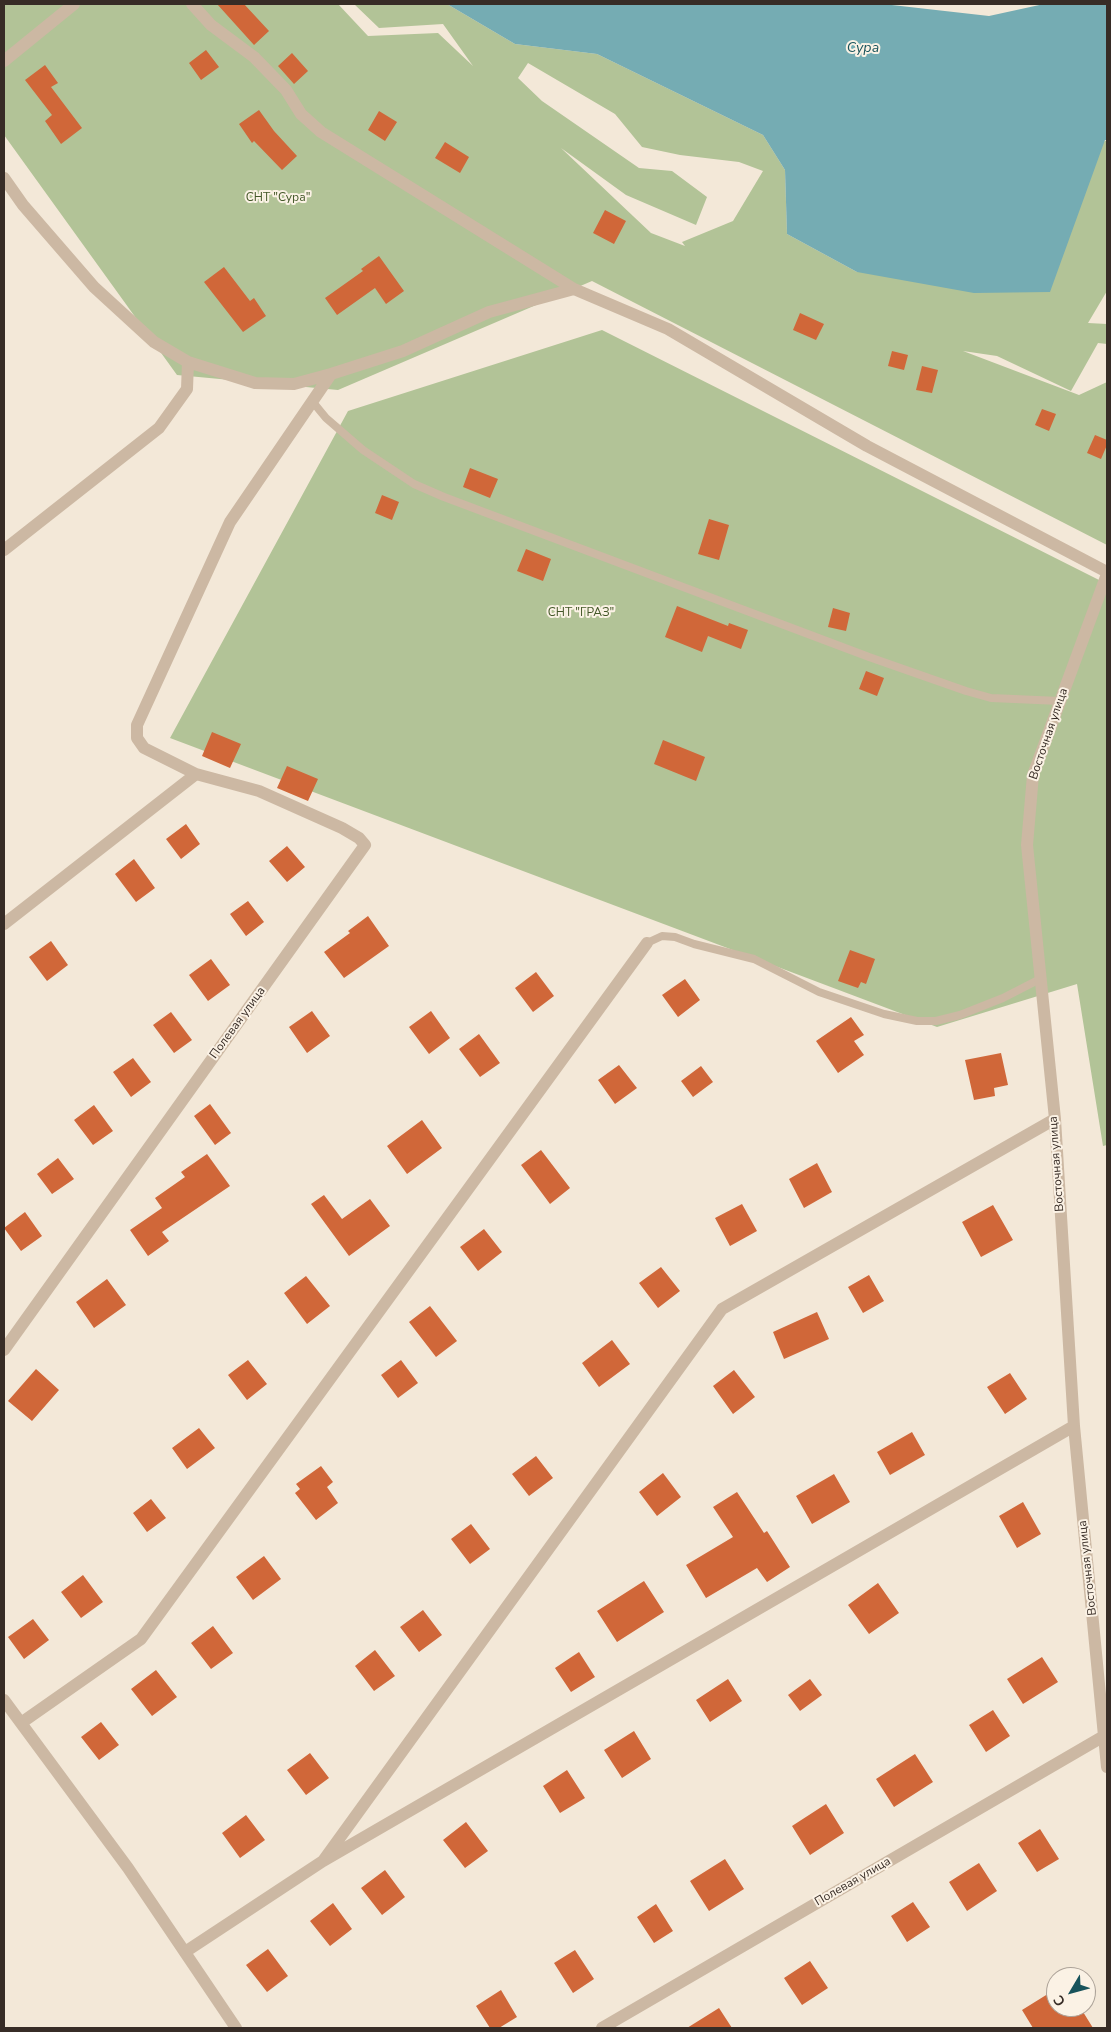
<!DOCTYPE html>
<meta charset="utf-8">
<style>
body{margin:0}
#map{position:relative;width:1111px;height:2032px;overflow:hidden;background:#f3e8d8;font-family:"Nunito Sans",sans-serif}
canvas{display:block}
.frame{position:absolute;inset:0;border:5px solid #372c26;pointer-events:none}
.north{position:absolute;left:1046px;top:1967px;width:50px;height:50px;box-sizing:border-box;background:#fbf2e5;border:1px solid #ada399;border-radius:50%;rotate:233deg;font-size:14px;font-weight:700;line-height:20px;text-align:center;color:#372c26}
.north::after{content:'';display:block;margin:auto;width:18px;height:22px;background:#18535b;clip-path:polygon(50% 0,100% 100%,50% 72%,0 100%)}
</style>
<div id="map">
<canvas width="1111" height="2032"></canvas>
<div class="frame"></div>
<div class="north">С</div>
</div>
<script>
const ctx = document.querySelector('canvas').getContext('2d');
ctx.lineJoin = 'round';
function fill(path, color) { ctx.fillStyle = color; ctx.fill(path, 'evenodd'); }
const toPath = rows => new Path2D(rows.map(r => 'M' + r).join(''));
function strokePath(path, color, width, dash) { ctx.strokeStyle = color; ctx.lineWidth = width; ctx.lineCap = dash ? 'butt' : 'round'; ctx.setLineDash(dash || []); ctx.stroke(path); }
function label(font, color, halo, rows, align = 'center') {
  ctx.font = font + ' "Nunito Sans",sans-serif'; ctx.lineWidth = 4; ctx.setLineDash([]); ctx.textBaseline = 'middle'; ctx.strokeStyle = halo; ctx.fillStyle = color; for (const [text, x, y, turn = 0] of rows) {
    ctx.save(); ctx.translate(x, y); ctx.rotate((+turn || 0) * Math.PI / 180); ctx.textAlign = isNaN(turn) ? turn : align; if (halo) ctx.strokeText(text, 0, 0); ctx.fillText(text, 0, 0); ctx.restore();
  }
}
const green = toPath([
 [4,4,338,4,368,36,438,33,473,66,443,24,379,28,354,4,447,4,515,44,597,54,763,135,785,170,787,234,857,272,1107,140,1107,291,1088,323,1107,324,1107,344,1098,343,1071,391,997,356,963,351,1079,395,1107,382,1107,545,592,281,338,390,177,375,4,135],
 [528,63,615,114,642,147,680,155,739,162,763,171,733,221,682,242,685,246,651,233,561,148,626,195,696,225,707,197,672,171,639,168,542,101,518,78],
 [602,330,1107,584,1107,1145,1103,1146,1077,984,937,1027,170,738,348,411]
]);
const water = toPath([
 [447,4,883,4,989,16,1044,4,1107,4,1107,140,1105,140,1050,292,974,293,857,272,787,234,785,170,763,135,597,54,515,44]
]);
const building = toPath([
 [217,4,244,4,269,31,254,45],
 [206,50,219,67,201,80,189,63],
 [292,53,308,71,294,84,278,66],
 [45,65,58,83,51,87,82,128,61,144,45,121,52,115,25,80],
 [259,110,274,131,297,156,282,170,254,141,252,143,239,124],
 [379,111,397,122,385,141,368,130],
 [445,142,469,157,460,173,435,158],
 [605,210,626,221,614,244,593,233],
 [379,256,404,291,386,304,375,288,337,315,325,298,363,271,361,269],
 [224,267,250,301,254,298,266,316,243,332,204,282],
 [800,313,824,324,816,340,793,330],
 [892,351,908,355,904,370,888,366],
 [922,366,938,370,932,393,916,390],
 [1042,409,1056,414,1049,431,1035,425],
 [1095,435,1107,440,1107,445,1101,459,1087,453],
 [470,468,498,479,490,498,463,487],
 [382,495,399,502,392,520,375,513],
 [709,519,729,525,719,560,698,554],
 [526,549,551,559,543,581,517,571],
 [677,606,728,626,729,623,748,630,741,649,708,636,702,652,665,637],
 [833,608,850,613,846,631,828,627],
 [866,671,884,678,877,696,859,689],
 [212,732,241,744,230,768,202,756],
 [663,740,705,757,696,781,654,764],
 [287,766,318,779,308,801,277,788],
 [186,824,200,844,181,859,166,839],
 [287,846,305,867,287,882,269,861],
 [134,859,155,888,136,902,115,874],
 [248,901,264,922,246,936,230,914],
 [368,916,389,946,344,978,324,952,350,933,348,931],
 [51,941,68,965,47,981,29,957],
 [850,950,875,959,866,984,861,982,858,988,838,981],
 [211,959,230,985,208,1001,189,975],
 [536,972,554,996,533,1012,515,988],
 [685,979,700,1000,678,1017,662,995],
 [312,1011,330,1036,307,1053,289,1027],
 [431,1011,450,1038,429,1054,409,1027],
 [171,1012,192,1040,174,1053,153,1025],
 [851,1017,864,1035,854,1041,864,1055,838,1073,816,1041],
 [479,1034,500,1063,480,1077,459,1049],
 [1001,1053,1008,1085,994,1088,995,1096,974,1100,965,1060],
 [133,1058,151,1082,131,1097,113,1072],
 [619,1065,637,1088,615,1104,598,1080],
 [701,1066,713,1082,693,1097,681,1081],
 [210,1104,231,1133,215,1145,194,1116],
 [94,1105,113,1131,93,1145,74,1120],
 [422,1120,442,1148,407,1174,387,1146],
 [541,1150,570,1188,550,1204,521,1165],
 [207,1154,230,1186,162,1232,169,1241,148,1256,130,1230,162,1208,155,1198,185,1177,181,1172],
 [58,1158,74,1179,52,1194,37,1174],
 [817,1163,832,1192,804,1208,789,1179],
 [324,1195,342,1219,370,1199,390,1226,349,1256,311,1204],
 [742,1204,757,1231,730,1246,715,1218],
 [993,1205,1013,1240,981,1257,962,1222],
 [25,1212,42,1236,21,1251,4,1228],
 [484,1229,502,1252,478,1271,460,1247],
 [661,1267,680,1291,658,1308,639,1283],
 [869,1275,884,1301,863,1313,848,1287],
 [306,1276,330,1306,307,1324,284,1293],
 [107,1279,126,1305,94,1328,76,1302],
 [430,1306,457,1341,436,1357,409,1322],
 [817,1312,829,1339,784,1359,773,1332],
 [612,1340,630,1364,599,1387,582,1363],
 [248,1360,267,1384,247,1400,228,1375],
 [401,1360,418,1383,398,1398,381,1375],
 [36,1369,59,1390,32,1421,8,1401],
 [734,1370,755,1397,733,1414,713,1386],
 [1010,1373,1027,1399,1005,1414,987,1387],
 [199,1428,215,1448,187,1469,172,1448],
 [912,1432,925,1455,890,1475,877,1452],
 [536,1456,553,1478,529,1496,512,1474],
 [321,1466,333,1482,327,1487,338,1503,316,1520,295,1493,300,1489,296,1484],
 [663,1473,681,1497,657,1516,639,1492],
 [834,1474,850,1502,812,1524,796,1496],
 [737,1492,764,1533,767,1531,790,1567,767,1582,757,1568,706,1598,686,1565,733,1537,713,1507],
 [151,1499,166,1518,147,1532,133,1513],
 [1023,1502,1041,1534,1017,1548,999,1516],
 [471,1524,490,1549,470,1564,451,1539],
 [264,1556,281,1579,253,1600,236,1577],
 [83,1575,103,1602,81,1618,61,1592],
 [644,1581,664,1612,617,1642,597,1611],
 [878,1583,899,1613,869,1634,848,1605],
 [423,1610,442,1635,419,1652,400,1627],
 [33,1619,49,1640,24,1659,8,1637],
 [213,1626,233,1653,211,1669,191,1643],
 [375,1650,395,1676,374,1691,355,1666],
 [579,1652,595,1677,571,1692,555,1668],
 [1042,1657,1058,1682,1023,1704,1007,1679],
 [156,1670,177,1697,152,1716,131,1689],
 [728,1679,742,1701,710,1722,696,1700],
 [810,1679,822,1695,800,1711,788,1695],
 [993,1710,1010,1736,986,1752,969,1725],
 [101,1722,119,1745,99,1760,81,1737],
 [634,1731,651,1759,622,1778,604,1750],
 [310,1753,329,1778,306,1795,287,1770],
 [915,1754,933,1782,894,1807,876,1779],
 [567,1770,585,1798,560,1813,543,1786],
 [826,1804,844,1833,810,1855,792,1826],
 [246,1815,265,1840,240,1858,222,1833],
 [466,1822,488,1851,465,1868,443,1840],
 [1040,1829,1059,1859,1037,1872,1018,1843],
 [725,1859,744,1889,709,1911,690,1881],
 [979,1863,997,1891,967,1911,949,1882],
 [385,1870,405,1897,382,1915,361,1888],
 [913,1902,930,1927,907,1942,891,1916],
 [333,1903,352,1929,330,1946,310,1921],
 [656,1904,673,1931,654,1943,637,1917],
 [268,1949,288,1976,267,1992,246,1965],
 [575,1950,594,1979,573,1993,554,1963],
 [810,1961,828,1988,802,2005,784,1978],
 [501,1990,517,2017,499,2028,490,2028,476,2006],
 [1051,1992,1056,2000,1056,2007,1080,2007,1093,2028,1033,2028,1022,2010],
 [719,2008,732,2028,687,2028]
]);
const service = toPath([
 [312,401,326,418,363,450,414,484,444,497,869,657,966,691,991,698,1060,701],
 [647,943,662,936,675,937,694,944,754,959,819,992,884,1014,917,1021,936,1021,960,1015,1003,998,1040,979]
]);
const minor = toPath([
 [192,4,211,25,254,57,286,90,301,114,321,132,574,289],
 [4,61,74,4],
 [4,178,23,205,94,287,154,342,188,362,255,383,294,384,331,374,403,351,489,312,574,289,668,329,867,446,1107,572],
 [4,550,159,428,187,389,188,362],
 [1107,574,1033,775,1027,845,1055,1119,1074,1426,1107,1767],
 [4,924,196,774],
 [4,1350,365,845,359,838,342,828,259,791,196,774,144,748,137,738,137,725,230,522,331,374],
 [4,1700,128,1868,236,2028],
 [21,1723,141,1639,647,943],
 [323,1861,722,1309,1055,1119],
 [185,1952,323,1861,1074,1426],
 [602,2028,1104,1736]
]);
const parkNames = [
 ["СНТ \"Сура\"",278,198],
 ["СНТ \"ГРАЗ\"",581,613]
];
const streetNames = [
 ["Восточная улица",1049,734,-71],
 ["Полевая улица",238,1023,-54],
 ["Восточная улица",1057,1164,-94],
 ["Восточная улица",1088,1568,-96],
 ["Полевая улица",853,1882,-30]
];
const waterNames = [
 ["Сура",863,49]
];
fill(green, '#b2c397');
fill(water, '#75acb3');
fill(building, '#d06739');
strokePath(service, '#ccb8a3', 8);
strokePath(minor, '#ccb8a3', 12);
label('12px', '#435728', '#fbf2e5', parkNames);
label('12px', '#372c26', '#fbf2e5', streetNames);
label('italic 14px', '#18535b', '#fbf2e5', waterNames);
</script>
